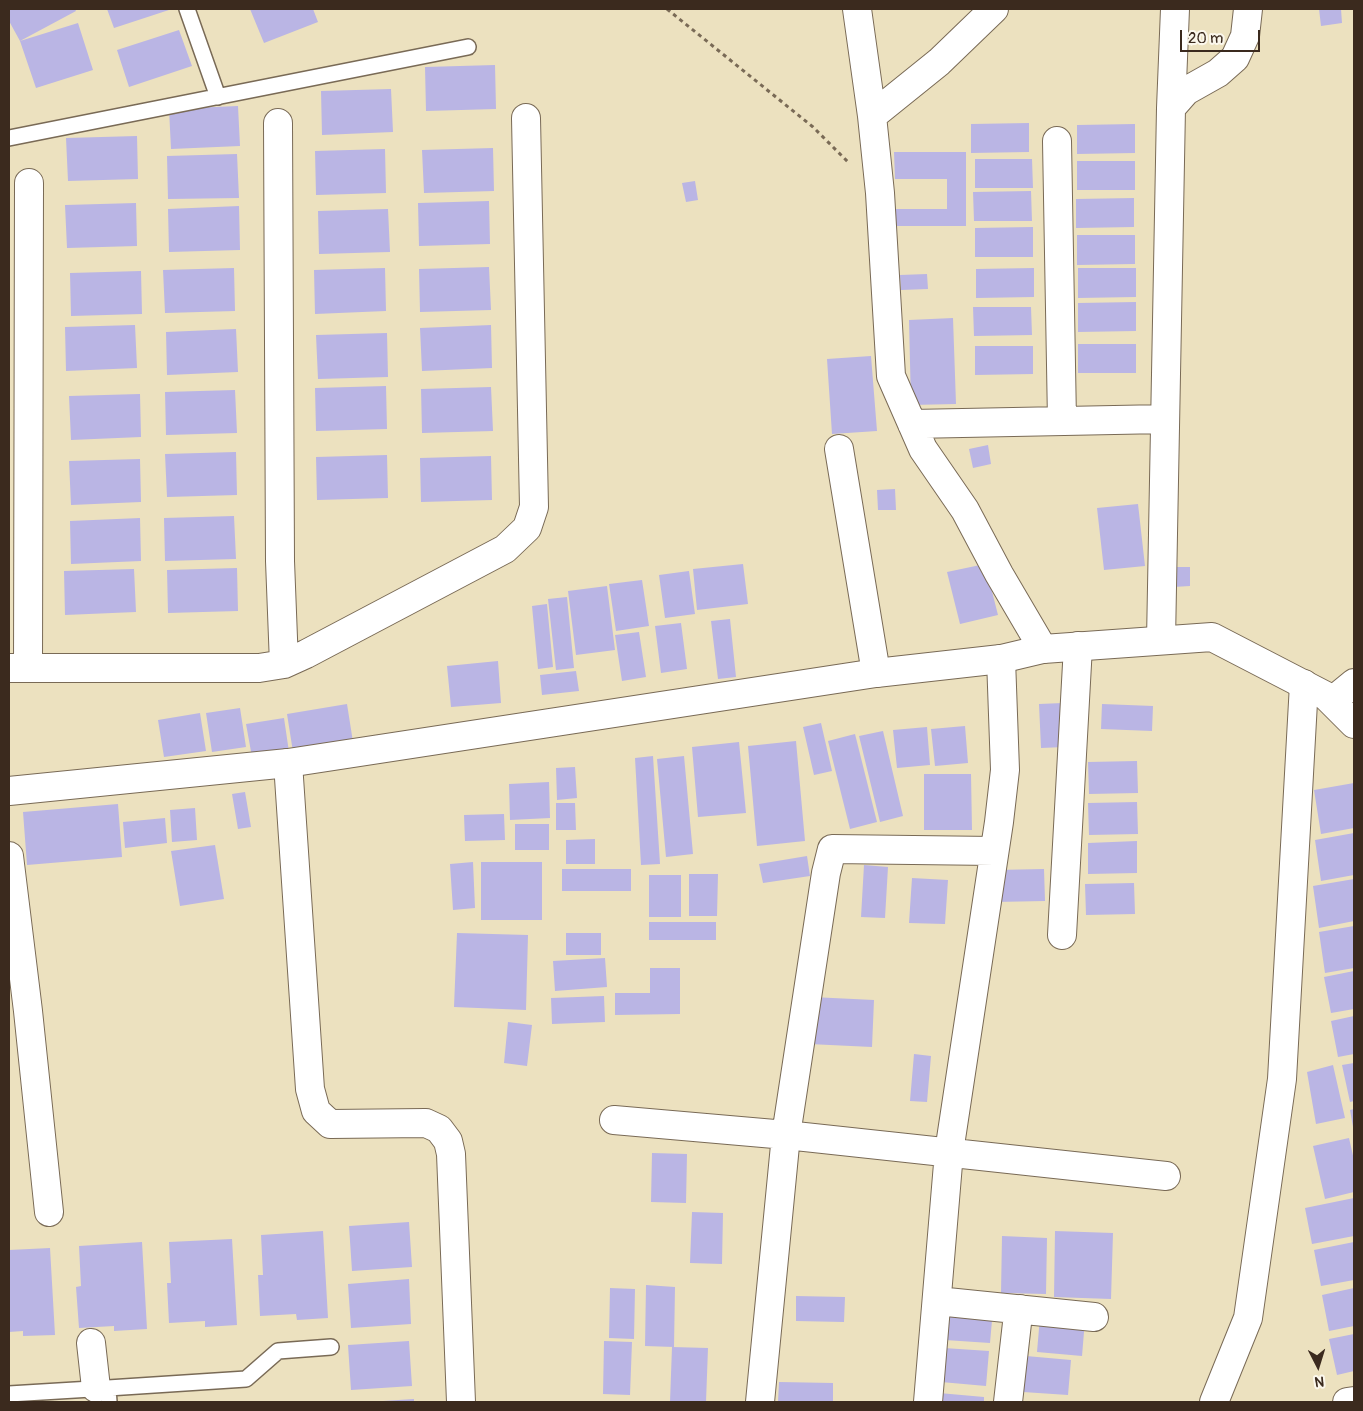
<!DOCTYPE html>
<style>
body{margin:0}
#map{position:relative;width:1363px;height:1411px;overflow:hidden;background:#ece1bf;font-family:Pangolin,sans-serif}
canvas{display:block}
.frame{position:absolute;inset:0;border:10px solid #3b2a1e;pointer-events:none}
.north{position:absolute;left:1293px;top:1341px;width:50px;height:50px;-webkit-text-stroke:4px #fbf7ec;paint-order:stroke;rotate:175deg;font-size:14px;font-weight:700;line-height:20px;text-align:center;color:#3b2a1e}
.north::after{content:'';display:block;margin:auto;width:18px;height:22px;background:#3b2a1e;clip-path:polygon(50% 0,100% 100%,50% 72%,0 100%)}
.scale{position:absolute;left:1180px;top:30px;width:80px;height:22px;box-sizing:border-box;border:2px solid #3b2a1e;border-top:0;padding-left:6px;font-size:15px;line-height:18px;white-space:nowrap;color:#3b2a1e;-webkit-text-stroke:4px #fbf7ec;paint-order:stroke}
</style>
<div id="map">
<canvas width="1363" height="1411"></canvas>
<div class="frame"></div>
<div class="north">N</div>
<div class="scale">20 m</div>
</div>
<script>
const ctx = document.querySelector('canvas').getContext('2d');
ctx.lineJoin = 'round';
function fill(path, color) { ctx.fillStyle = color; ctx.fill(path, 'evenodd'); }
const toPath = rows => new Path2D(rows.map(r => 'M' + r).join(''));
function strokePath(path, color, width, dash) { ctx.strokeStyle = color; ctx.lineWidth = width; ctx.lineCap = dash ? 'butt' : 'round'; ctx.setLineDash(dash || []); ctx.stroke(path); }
const building = toPath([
 [9,9,75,9,76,11,20,41,9,21],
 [107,9,172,9,114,28],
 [250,9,313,9,318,22,264,43],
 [1319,9,1341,9,1342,23,1321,26],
 [78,23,93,70,36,88,20,41],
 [179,30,192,66,129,87,117,50],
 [495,65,496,109,426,111,425,67],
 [391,89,393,132,322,135,321,91],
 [238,106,240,146,171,149,169,109],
 [1029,123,1029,152,971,153,971,124],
 [1135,124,1135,153,1077,154,1077,125],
 [137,136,138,179,68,181,66,138],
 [493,148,494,191,424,193,422,150],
 [385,149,386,193,316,195,315,151],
 [894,152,966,152,966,226,895,226,895,209,947,209,947,179,895,179],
 [237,154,239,198,168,199,167,156],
 [975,159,1032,159,1033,188,975,188],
 [1077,161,1135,161,1135,190,1077,190],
 [695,181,698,200,686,202,682,183],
 [1031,191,1032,221,974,221,973,192],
 [1134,198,1134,227,1076,228,1076,199],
 [489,201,490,244,419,246,418,203],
 [136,203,137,246,67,248,65,205],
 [239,206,240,250,169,252,168,209],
 [388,209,390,252,319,254,318,211],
 [1033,227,1033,257,975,257,975,228],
 [1077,235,1135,235,1135,264,1077,265],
 [489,267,491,310,420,312,419,269],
 [234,268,235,311,165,313,163,270],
 [385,268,386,311,315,314,314,270],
 [1034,268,1034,297,976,298,976,269],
 [1078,268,1136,268,1136,297,1078,298],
 [141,271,142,314,71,316,70,273],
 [927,274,928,289,901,290,900,275],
 [1136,302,1136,331,1078,332,1078,303],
 [973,307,1031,307,1032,335,974,336],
 [953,318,956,404,911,405,909,320],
 [135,325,137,368,66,371,65,327],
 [491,325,492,368,422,371,420,328],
 [236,329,238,372,167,375,166,332],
 [387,333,388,377,318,379,316,335],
 [1078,344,1136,344,1136,373,1078,373],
 [975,346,1033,346,1033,374,975,375],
 [871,356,877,431,832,434,827,359],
 [386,386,387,429,316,431,315,388],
 [491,387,493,431,422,433,421,389],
 [235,390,237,433,166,435,165,392],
 [140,394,141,437,71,440,69,396],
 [988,445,991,464,973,468,969,449],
 [236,452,237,495,167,497,165,454],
 [387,455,388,498,317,500,316,457],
 [491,456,492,500,421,502,420,458],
 [140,459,141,502,71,505,69,461],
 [895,489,896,510,878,510,877,490],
 [1138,504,1145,566,1104,570,1097,508],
 [234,516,236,559,165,561,164,518],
 [140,518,141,561,71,564,70,521],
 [743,564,748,604,697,610,693,569],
 [985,564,998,615,960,624,947,572],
 [1171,567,1190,567,1190,586,1173,587],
 [237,568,238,611,168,613,167,570],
 [134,569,136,612,65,615,64,571],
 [689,571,695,614,665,618,659,575],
 [642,580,649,626,616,631,609,584],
 [607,586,615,650,576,655,568,591],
 [567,597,574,668,556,670,548,599],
 [547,604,553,667,538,669,532,606],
 [730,619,736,677,718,679,711,621],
 [681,623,687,669,661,673,655,626],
 [639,632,646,677,622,681,615,635],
 [498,661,501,703,451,707,447,666],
 [576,671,579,691,542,695,540,675],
 [1063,703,1064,747,1041,748,1039,704],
 [347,704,353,742,293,752,287,714],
 [1102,704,1153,706,1152,731,1101,729],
 [240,708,246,747,212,752,206,713],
 [200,713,206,751,164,757,158,720],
 [284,718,289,752,252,757,246,724],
 [821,723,832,771,814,775,803,727],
 [965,726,968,763,935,766,931,729],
 [927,727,930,765,897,768,893,730],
 [883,731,903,816,880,822,859,736],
 [855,734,877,822,850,829,828,741],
 [796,741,805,841,757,846,748,746],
 [739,742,746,813,698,817,692,747],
 [653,756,660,864,641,865,635,758],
 [684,756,693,854,666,857,657,759],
 [1137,761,1138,793,1089,794,1088,762],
 [575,767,577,798,557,800,556,768],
 [924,774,971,774,972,830,924,830],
 [549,782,550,818,510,820,509,784],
 [1354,783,1354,828,1321,834,1314,790],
 [245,792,251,827,238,829,232,794],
 [1137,802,1138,834,1089,835,1088,803],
 [556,803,575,803,576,830,556,830],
 [118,804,122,857,27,865,23,812],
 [195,808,197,840,172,842,170,810],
 [504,814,505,840,465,841,464,815],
 [165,818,167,843,125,848,123,822],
 [515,824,549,824,549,850,515,850],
 [1354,833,1354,875,1321,881,1315,840],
 [595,839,595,864,566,864,566,840],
 [1137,841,1137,873,1088,874,1088,843],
 [215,845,224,899,180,906,171,851],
 [807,856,810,876,763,883,759,864],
 [473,862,475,908,453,910,450,864],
 [481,862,542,862,542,920,481,920],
 [864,865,888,867,885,918,861,917],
 [562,869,631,869,631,891,562,891],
 [1044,869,1045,901,995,902,995,870],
 [689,874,718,874,717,916,689,916],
 [649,875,681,875,681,917,649,917],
 [912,878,948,880,945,924,909,923],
 [1354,879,1354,921,1319,928,1313,886],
 [1134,883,1135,914,1086,915,1085,884],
 [649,922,716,922,716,940,649,940],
 [1354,926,1354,968,1325,973,1319,932],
 [457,933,528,935,526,1010,454,1007],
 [566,933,601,933,601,955,566,955],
 [605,958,607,987,555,991,553,961],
 [650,968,680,968,680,1014,615,1015,615,993,650,993],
 [1354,971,1354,1009,1331,1013,1324,977],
 [604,996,605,1022,552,1024,551,998],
 [812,997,874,1000,872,1047,809,1044],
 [1354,1016,1354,1054,1338,1057,1331,1021],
 [508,1022,532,1025,527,1066,504,1063],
 [914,1054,931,1056,927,1102,910,1101],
 [1354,1063,1354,1101,1350,1102,1342,1065],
 [1333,1065,1345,1118,1316,1124,1307,1072],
 [1354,1109,1354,1127,1353,1127,1350,1110],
 [1349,1138,1354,1160,1354,1192,1325,1199,1313,1146],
 [652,1153,687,1154,686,1203,651,1202],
 [1354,1198,1354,1236,1312,1244,1305,1208],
 [692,1212,723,1213,722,1264,690,1263],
 [409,1222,412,1267,352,1271,349,1226],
 [323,1231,328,1318,297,1320,296,1314,260,1316,258,1275,263,1275,261,1235],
 [1055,1231,1113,1233,1111,1299,1054,1297],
 [1002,1236,1047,1238,1046,1294,1001,1293],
 [232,1239,237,1325,205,1327,205,1321,169,1323,167,1283,171,1283,169,1242],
 [142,1242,147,1329,114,1331,114,1326,79,1328,76,1287,81,1286,79,1246],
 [1354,1242,1354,1280,1321,1286,1314,1250],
 [50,1248,55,1335,23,1336,23,1331,9,1332,9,1250],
 [409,1279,411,1324,351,1328,348,1284],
 [646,1285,675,1287,674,1347,645,1346],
 [610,1288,635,1289,634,1339,609,1338],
 [1354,1288,1354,1326,1329,1331,1322,1295],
 [796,1296,845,1297,844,1322,796,1321],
 [947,1305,993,1309,990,1343,945,1340],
 [1040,1317,1085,1320,1082,1356,1037,1352],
 [1354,1334,1354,1371,1337,1375,1329,1339],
 [409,1341,412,1386,351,1390,348,1345],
 [604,1341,632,1342,630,1395,603,1394],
 [672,1347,708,1348,706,1402,670,1402],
 [944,1348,989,1351,986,1386,941,1382],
 [1026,1356,1071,1360,1068,1395,1023,1392],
 [779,1382,833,1383,833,1402,778,1402],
 [939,1393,984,1397,984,1402,938,1402],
 [414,1399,414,1402,383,1402,383,1401]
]);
const path = toPath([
 [667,9,813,127,849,163]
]);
const service = toPath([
 [187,9,218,97],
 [9,138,468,47],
 [108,1388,246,1379,278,1351,331,1347],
 [9,1394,108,1388,109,1402]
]);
const minor = toPath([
 [857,9,872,116,880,193,891,376,923,449,965,510,999,574,1043,649],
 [1171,108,1186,91,1218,73,1235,58,1245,36,1248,9],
 [872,116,939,62,994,9],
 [278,123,280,561,284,664],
 [1057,141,1062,421],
 [912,424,1165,419],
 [839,449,876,673],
 [1161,640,1171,108,1175,9],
 [28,667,29,183],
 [9,668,259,668,284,664,306,654,505,549,527,528,534,507,526,118],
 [1332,701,1354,683],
 [288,763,310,1089,316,1111,330,1124,426,1123,439,1129,448,1141,451,1154,461,1402],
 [9,856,28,1011,49,1212],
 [1062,935,1078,646],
 [614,1120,786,1135,1166,1176],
 [937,1301,1094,1317],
 [91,1343,96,1388],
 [760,1402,786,1135,826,873,832,849,994,851],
 [928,1402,949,1152,999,822,1005,770,1001,659],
 [1008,1402,1017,1323,1020,1309],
 [1214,1402,1248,1318,1282,1079,1304,684],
 [1347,1402,1354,1401]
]);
const tertiary = toPath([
 [9,791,288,763,876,673,1001,659,1043,649,1212,637,1326,696,1354,724]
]);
fill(building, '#bab5e4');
strokePath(service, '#796a56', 18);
strokePath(minor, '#796a56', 30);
strokePath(tertiary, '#796a56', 30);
strokePath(path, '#796a56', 3, [4, 4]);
strokePath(service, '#fff', 15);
strokePath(minor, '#fff', 28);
strokePath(tertiary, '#fff', 28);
</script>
